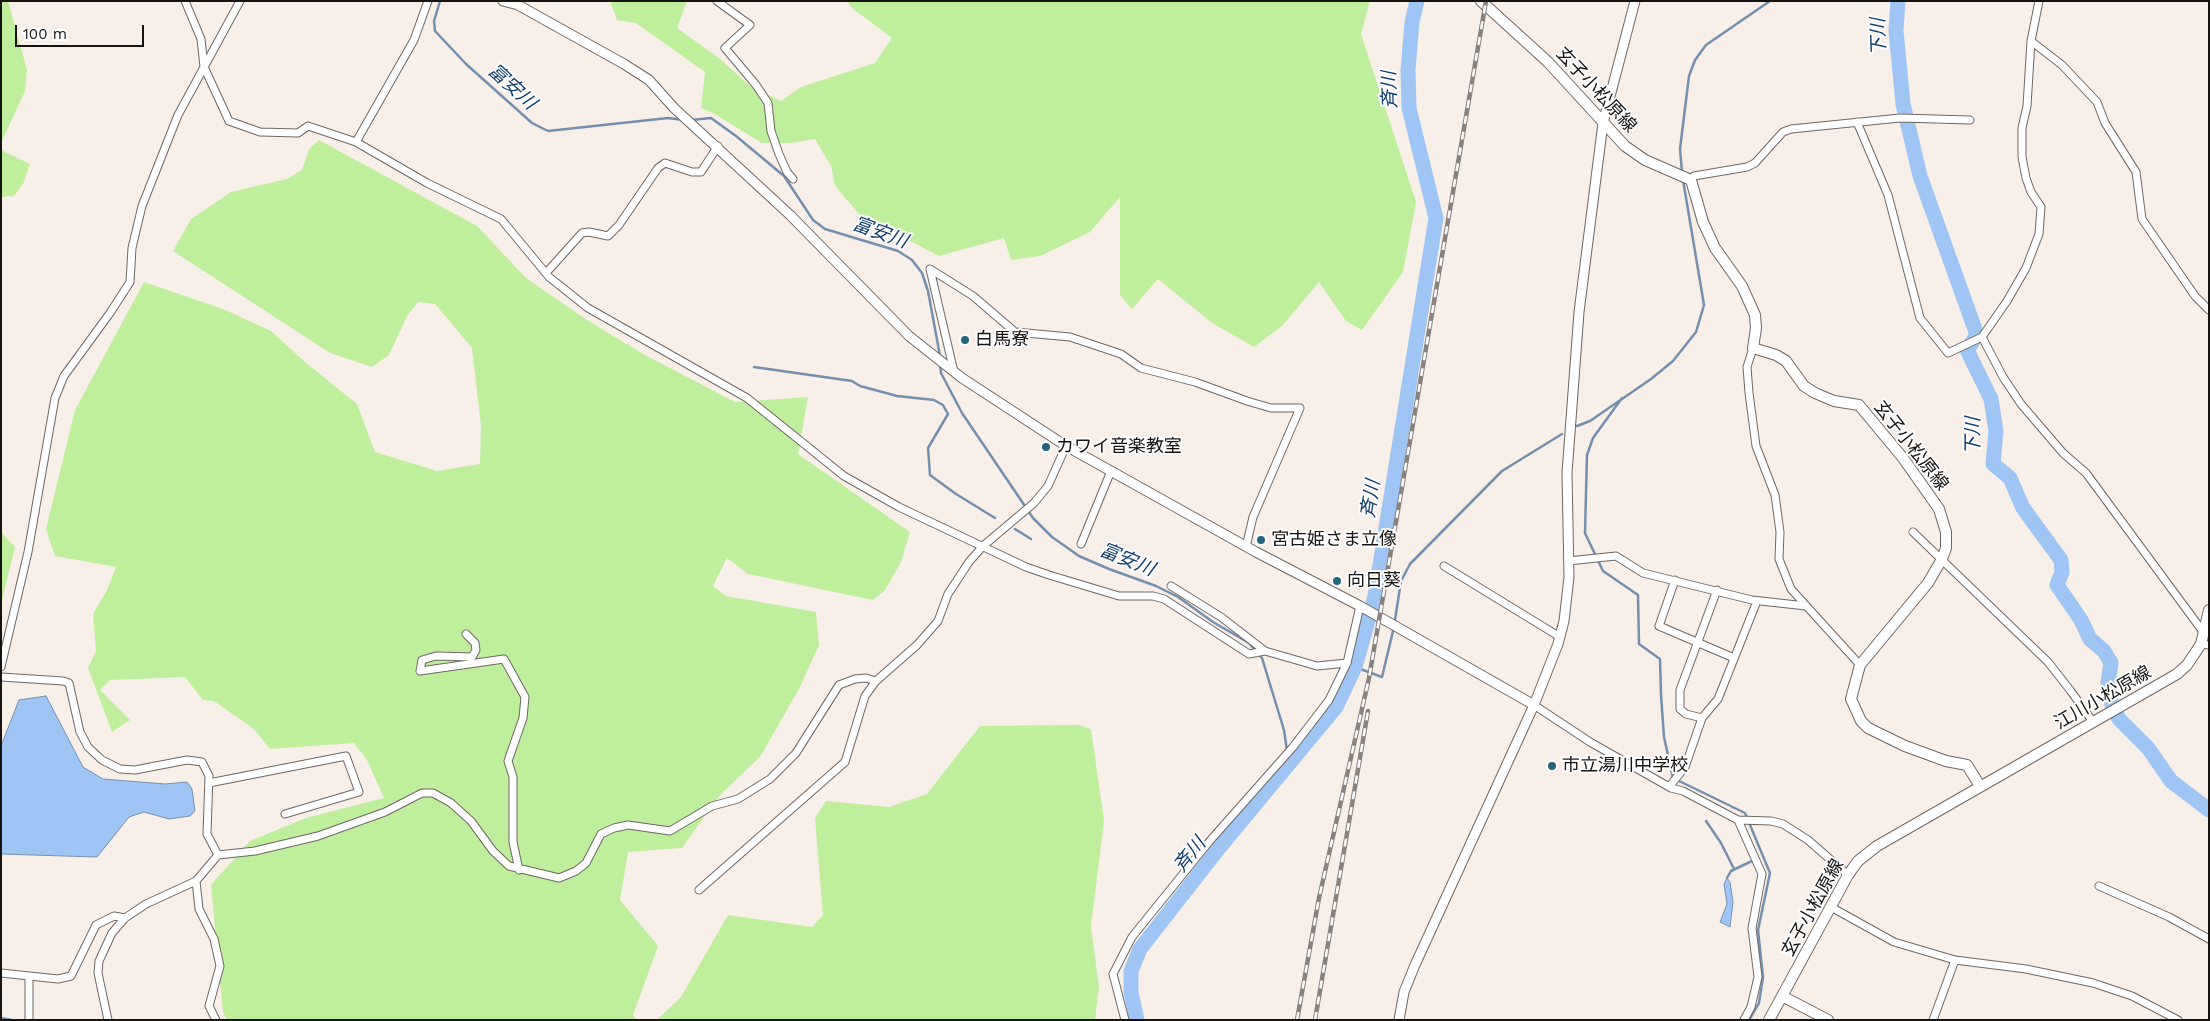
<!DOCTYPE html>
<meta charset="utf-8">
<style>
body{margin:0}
#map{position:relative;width:2210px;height:1021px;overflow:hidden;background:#f8efe9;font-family:"Work Sans",sans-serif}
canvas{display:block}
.frame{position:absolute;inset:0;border:2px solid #161311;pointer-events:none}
.scale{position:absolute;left:15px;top:25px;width:129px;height:22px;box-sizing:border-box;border:2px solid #161311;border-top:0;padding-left:6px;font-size:15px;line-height:18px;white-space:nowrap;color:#161311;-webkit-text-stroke:4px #fefefe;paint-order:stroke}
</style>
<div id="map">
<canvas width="2210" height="1021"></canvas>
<div class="frame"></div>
<div class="scale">100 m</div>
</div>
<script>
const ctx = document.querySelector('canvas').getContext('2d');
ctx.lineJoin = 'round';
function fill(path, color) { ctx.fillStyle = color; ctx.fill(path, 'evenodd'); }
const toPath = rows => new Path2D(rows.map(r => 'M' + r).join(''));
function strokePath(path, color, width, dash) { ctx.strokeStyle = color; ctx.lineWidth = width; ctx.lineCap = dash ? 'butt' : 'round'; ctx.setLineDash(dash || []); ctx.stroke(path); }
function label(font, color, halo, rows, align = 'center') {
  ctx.font = font + ' "Work Sans","Noto Sans JP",sans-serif'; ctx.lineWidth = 4; ctx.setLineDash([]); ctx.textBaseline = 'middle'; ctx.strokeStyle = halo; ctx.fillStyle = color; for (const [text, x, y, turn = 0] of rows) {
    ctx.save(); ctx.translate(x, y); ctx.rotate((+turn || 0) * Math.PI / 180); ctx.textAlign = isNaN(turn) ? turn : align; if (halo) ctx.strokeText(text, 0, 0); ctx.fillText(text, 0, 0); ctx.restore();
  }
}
const green = toPath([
 [1,1,8,1,27,70,25,91,1,143],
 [610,1,687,1,677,28,719,58,751,87,781,101,801,87,875,63,892,38,852,8,847,1,1370,1,1361,34,1416,202,1403,272,1362,330,1346,321,1319,282,1282,326,1254,347,1212,323,1158,279,1132,309,1120,295,1120,197,1090,232,1040,256,1011,260,1004,238,939,256,860,215,835,186,831,166,815,139,790,143,762,143,713,113,701,108,705,72,636,23,617,20],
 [319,140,477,226,526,278,587,320,645,355,735,402,808,397,798,454,910,532,901,562,885,590,873,600,748,574,727,558,713,586,726,596,816,612,819,645,799,689,760,757,720,795,682,848,628,852,620,900,658,946,633,1015,637,1020,227,1020,223,1012,211,885,250,841,306,818,384,798,367,760,354,743,270,749,254,729,214,701,203,700,185,677,110,680,100,690,130,720,112,732,88,668,96,651,93,614,107,590,116,567,55,556,46,529,75,410,144,282,223,309,271,331,305,362,357,404,375,452,437,471,480,464,481,426,472,348,435,304,418,302,407,316,389,355,372,367,330,353,173,251,191,219,231,192,287,179,302,170,309,149],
 [1,150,30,164,23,184,14,196,1,197],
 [1,532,15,547,1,604],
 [1079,725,1091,729,1104,821,1091,926,1099,987,1095,1020,657,1020,681,997,728,915,812,927,823,915,815,818,826,801,889,807,927,794,980,726]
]);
const water = toPath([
 [46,696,83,767,103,779,165,784,187,782,192,789,195,811,190,816,169,819,144,812,129,817,97,857,1,854,1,746,19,700,46,696],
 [1727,878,1730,882,1733,902,1730,927,1720,922,1727,904,1724,884,1727,878]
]);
const stream = toPath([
 [440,1,434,21,435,31,466,64,532,123,548,131,668,118,683,120],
 [691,120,711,118,736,136,784,176,813,220,825,229,898,251,912,260,922,273,928,291,940,356],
 [1682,172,1680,149,1689,76,1695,60,1706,45,1770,1],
 [940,364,941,373,962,413,1033,518,1052,537,1079,556,1109,569,1156,586,1178,597,1213,622,1249,643,1262,658,1284,730,1287,751],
 [754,367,852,381,860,386,897,396,934,400,943,405,948,414,928,448,930,475,956,494,995,518],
 [1622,398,1593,438,1587,455,1585,533,1603,571,1638,595,1639,644,1660,659,1661,695,1664,737,1673,778,1745,813,1770,873,1758,930,1763,977,1759,1003,1749,1020],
 [1577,426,1590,421,1651,379,1673,361,1696,332,1704,305,1683,180],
 [1015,529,1031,539],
 [1395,620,1401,581,1410,564,1502,471,1562,434],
 [1355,667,1382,677,1393,631],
 [1288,756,1289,764],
 [1706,821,1721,843,1734,869],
 [1727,878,1731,871,1752,861],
 [1,1018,12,1020]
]);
const river = toPath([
 [1898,1,1896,31,1903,104,1920,176,1977,335,1967,350,1991,399,1996,431,1993,464,2010,478,2023,508,2061,560,2062,572,2057,585,2081,620,2090,639,2104,651,2111,663,2108,682,2112,705,2119,719,2148,748,2171,781,2209,810],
 [1137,1020,1131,992,1131,971,1140,949,1219,848,1336,707,1355,667,1375,596,1436,218,1409,108,1408,70,1412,22,1417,1]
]);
const minor = toPath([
 [185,1,201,39,204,67,229,121,260,132,298,133,308,126,356,142,427,183,501,219,549,277,588,308,747,398,844,476,899,507,1026,567,1049,575,1119,596,1153,596,1164,599,1249,654,1265,651],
 [717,1,750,25,725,48,756,85,768,103,771,131,779,154,787,172,793,179],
 [2031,41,2062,65,2097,102,2105,123,2136,172,2142,219,2195,296,2209,310],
 [1857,122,1888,195,1920,318,1948,353,1982,337,2007,301,2026,268,2039,234,2041,207,2031,192,2026,178,2022,157,2022,128,2027,106,2031,41,2039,1],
 [356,142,414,40,428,1],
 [1691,180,1694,176,1747,167,1755,163,1783,132,1791,129,1900,118,1970,120],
 [930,269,973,296,1015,332,1070,337,1121,354,1141,368,1195,382,1247,401,1271,408,1300,408,1253,517,1246,547],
 [930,269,954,372],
 [546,273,582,233,589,232,608,236,619,225,658,168,665,163,692,172,701,172,718,146],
 [1982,337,2003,377,2021,404,2063,453,2086,473,2204,633],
 [1753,348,1747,367,1749,393,1756,446,1775,495,1780,532,1779,559,1791,589,1860,665],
 [1913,532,2048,662,2070,690,2093,722],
 [1081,544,1111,471],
 [1568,561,1616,556,1643,573,1752,600,1806,606],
 [1444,566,1560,637],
 [1675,580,1659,626,1734,658],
 [1171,586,1221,617,1265,651,1317,666,1347,663],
 [1717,590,1680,690,1680,709,1686,714,1702,718,1718,699,1757,601],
 [466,634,475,643,476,650,472,657,436,656,422,660,420,671,504,659,525,697,523,718,508,761,513,777,513,842,519,870],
 [2201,644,2209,645],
 [1,667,28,552,55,398,64,376,110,313,130,282,132,248,142,206,178,115,240,1],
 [1,677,63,681,69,683,80,732,88,747,102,760,120,769,135,770,187,760,202,762,209,776,207,834,218,855],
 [1534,705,1590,742,1671,788,1683,791,1738,820,1771,821,1783,824,1808,840,1848,875],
 [209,783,346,756,359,792,285,814],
 [1669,787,1685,767,1702,718],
 [1738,820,1762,874,1752,928,1758,977,1751,1007,1744,1020],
 [196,881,199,909,214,939,220,966,209,1006,216,1020],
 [2099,886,2169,917,2209,939],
 [699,890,845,762,865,696,876,681,917,645,938,621,948,594,969,562,983,546,1034,503,1048,486,1066,446],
 [1831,907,1894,942,1955,960,2026,969,2093,983,2132,996,2178,1020],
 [1,973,58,979,71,976,96,925,114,916,125,918],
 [29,1020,29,976],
 [108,1020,98,973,99,961,112,933,125,918,146,904,196,881,218,855,255,851,318,836,385,812,422,793,433,793,451,803,471,821,493,851,509,866,559,878,576,871,586,863,601,834,614,828,628,825,670,831,712,806,738,799,770,779,796,753,839,685,855,679,866,678,876,681],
 [1125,1020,1113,974,1132,937,1208,843,1293,747,1329,700,1347,663,1360,606],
 [1933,1020,1955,960]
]);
const tertiary = toPath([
 [503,1,518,5,624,64,649,80,674,108,790,215,909,336,962,378,1066,446,1256,552,1360,606,1534,705],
 [1399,1020,1404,992,1415,965,1534,705,1558,644,1564,621,1569,577,1567,473,1579,312,1603,123,1635,1]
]);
const secondary = toPath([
 [1481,1,1548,62,1625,146,1645,160,1691,180,1703,222,1715,248,1742,286,1755,315,1756,328,1753,348,1776,355,1786,361,1804,386,1815,393,1834,401,1859,405,1903,458,1939,509,1946,532,1946,548,1942,559,1928,583,1860,665,1851,699,1861,721,1868,728,1905,746,1946,761,1967,765,1980,786],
 [1782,996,1828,1020],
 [1769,1020,1848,875,1858,861,1877,846,2177,674,2187,665,2201,644,2209,610]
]);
const rail = toPath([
 [1297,1020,1319,898,1369,678,1486,1],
 [1315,1020,1368,711]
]);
const markers = [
 [965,340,5,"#246579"],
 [1046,447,5,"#246579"],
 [1261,540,5,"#246579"],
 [1337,581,5,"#246579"],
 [1552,766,5,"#246579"]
];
const streetNames = [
 ["玄子小松原線",1596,90,47],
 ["玄子小松原線",1911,446,52],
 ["江川小松原線",2103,698,-30],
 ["玄子小松原線",1813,908,-61]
];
const poiNames = [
 ["白馬寮",975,340],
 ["カワイ音楽教室",1056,447],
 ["宮古姫さま立像",1271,540],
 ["向日葵",1347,581],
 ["市立湯川中学校",1562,766]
];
const waterNames = [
 ["下川",1879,37,-92],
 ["富安川",512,87,42],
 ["斉川",1390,90,-92],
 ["富安川",880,233,20],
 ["下川",1973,436,-90],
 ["斉川",1371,499,-81],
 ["富安川",1127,560,22],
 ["斉川",1190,855,-51]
];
fill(green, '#bfee9d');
fill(water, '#9ec5f3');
strokePath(water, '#7590af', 1);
strokePath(stream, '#7590af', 2.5);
strokePath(river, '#9ec5f3', 15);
strokePath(minor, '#6e6762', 9);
strokePath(tertiary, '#6e6762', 11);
strokePath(secondary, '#6e6762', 12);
strokePath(minor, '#fff', 7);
strokePath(tertiary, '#fff', 9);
strokePath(secondary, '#fff', 10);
strokePath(rail, '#88827e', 4.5);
strokePath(rail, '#fefefe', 2.5, [8]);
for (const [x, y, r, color] of markers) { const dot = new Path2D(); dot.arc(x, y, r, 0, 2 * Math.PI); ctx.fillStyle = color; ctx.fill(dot); strokePath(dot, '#fefefe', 2); }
label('18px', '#161311', '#fefefe', streetNames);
label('18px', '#161311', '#fefefe', poiNames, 'left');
label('italic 19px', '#103d6d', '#fefefe', waterNames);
</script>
